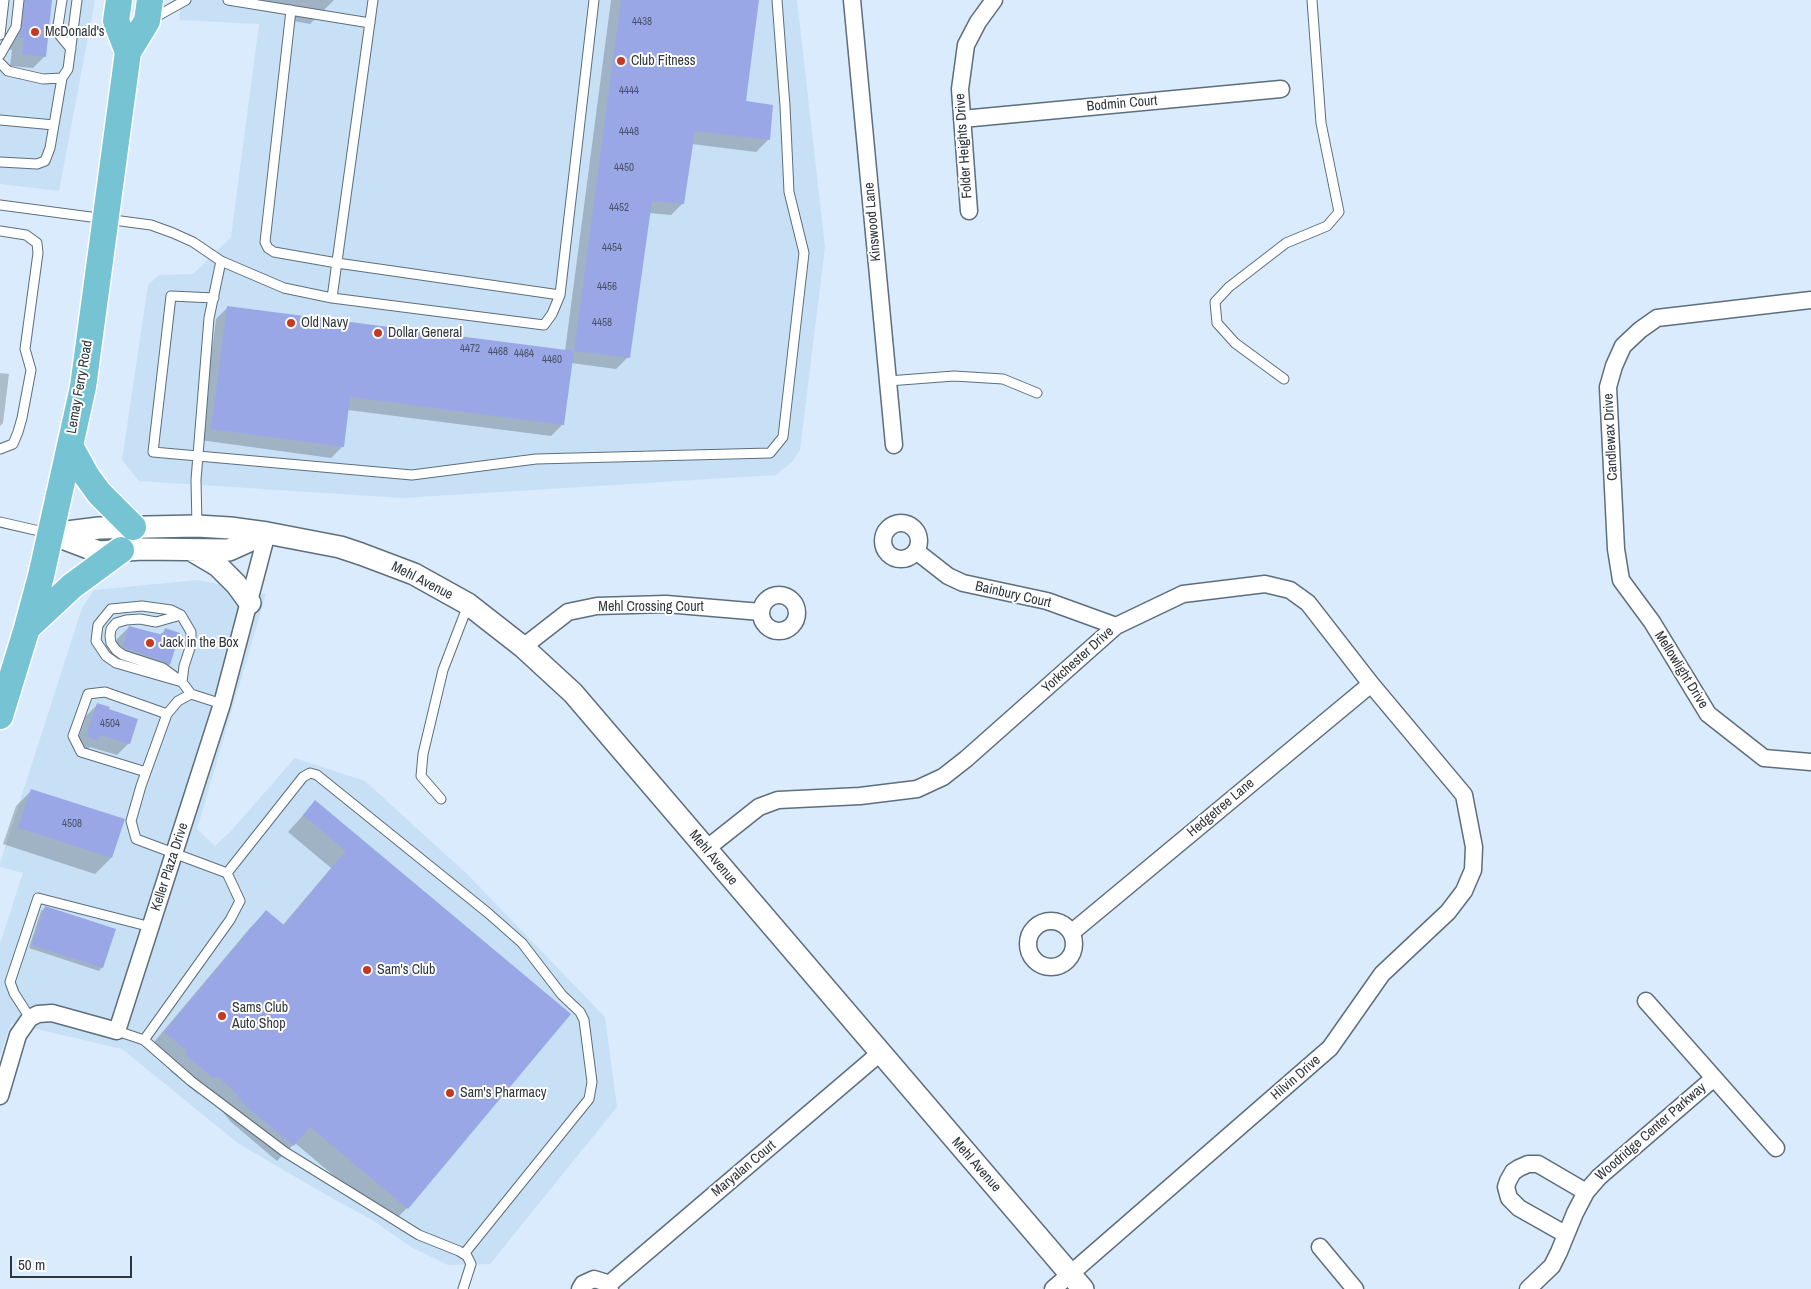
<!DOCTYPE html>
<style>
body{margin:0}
#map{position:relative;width:1811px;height:1289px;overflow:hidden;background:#d9ebfc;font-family:"Archivo Narrow",sans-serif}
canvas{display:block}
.scale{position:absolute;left:10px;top:1256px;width:122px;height:22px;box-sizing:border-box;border:2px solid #2f363c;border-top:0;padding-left:6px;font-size:15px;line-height:18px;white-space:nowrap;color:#2f363c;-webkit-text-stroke:4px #fff;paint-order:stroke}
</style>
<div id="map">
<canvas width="1811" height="1289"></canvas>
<div class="scale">50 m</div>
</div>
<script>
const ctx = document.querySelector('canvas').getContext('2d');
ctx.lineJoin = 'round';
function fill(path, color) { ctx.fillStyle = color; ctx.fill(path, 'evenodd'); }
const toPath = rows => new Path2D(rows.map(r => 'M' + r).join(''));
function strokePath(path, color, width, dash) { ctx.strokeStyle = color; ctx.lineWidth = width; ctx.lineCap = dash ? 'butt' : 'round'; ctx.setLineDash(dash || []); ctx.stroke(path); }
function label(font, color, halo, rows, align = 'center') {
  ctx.font = font + ' "Archivo Narrow",sans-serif'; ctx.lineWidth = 4; ctx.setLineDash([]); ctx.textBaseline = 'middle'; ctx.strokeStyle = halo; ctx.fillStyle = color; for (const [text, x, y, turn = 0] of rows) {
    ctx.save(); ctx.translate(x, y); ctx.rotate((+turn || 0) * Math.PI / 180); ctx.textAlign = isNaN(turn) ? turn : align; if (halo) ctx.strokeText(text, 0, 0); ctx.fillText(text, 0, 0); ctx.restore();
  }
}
const built = toPath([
 [0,0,95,0,59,191,0,184],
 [182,0,797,0,825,247,800,450,792,462,776,475,402,498,139,481,122,460,148,285,159,275,193,274,231,237,259,24,179,20],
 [198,580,266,594,197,829,215,846,231,831,295,758,365,781,467,874,605,1017,617,1107,490,1264,448,1265,411,1247,374,1221,330,1197,239,1144,122,1049,11,1023,0,1056,0,944,23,873,0,867,0,863,82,608,94,590]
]);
const shadow = toPath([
 [14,0,50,0,45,56,33,68,10,66,12,50,8,49,11,41],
 [233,0,334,0,310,24,293,21,294,8],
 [611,0,758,0,745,102,768,140,756,152,692,144,683,203,671,215,649,213,628,357,616,369,571,363,563,424,551,436,348,410,343,446,331,458,200,440,216,319,228,307,565,351],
 [0,373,9,374,3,423,0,426],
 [129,627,159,636,165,630,179,634,169,665,157,676,111,659,117,639],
 [98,704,129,743,117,755,90,747,85,752,75,748,86,716],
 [32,790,111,858,95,874,3,844,16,806],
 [315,802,570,1014,407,1208,391,1224,295,1143,277,1161,231,1122,218,1106,200,1091,198,1094,170,1071,172,1067,149,1048,250,928,266,912,282,926,331,868,288,832],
 [45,908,102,967,99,971,29,948,41,911]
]);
const building = toPath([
 [25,0,52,0,46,57,22,54,24,38,19,38,22,28],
 [621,0,759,0,746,101,773,105,770,140,695,131,684,204,652,201,630,358,574,351],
 [227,306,574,351,564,425,350,397,344,447,211,429],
 [129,626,163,635,165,628,180,633,170,665,165,662,122,647],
 [97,703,110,707,109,709,138,719,130,744,100,735,98,741,86,736],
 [31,789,125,819,112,858,18,828],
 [315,800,571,1014,408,1209,310,1127,294,1146,247,1107,233,1090,217,1076,214,1079,185,1054,187,1051,164,1032,266,910,284,925,346,851,303,815],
 [45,906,116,929,103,968,32,945]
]);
const service = toPath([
 [62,0,57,32,71,49],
 [228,0,370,23],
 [373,0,332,298,544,325,552,314,560,295,594,0],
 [291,10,265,242,268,248,274,252,337,263,560,295],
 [152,19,186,0],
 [0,35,4,0],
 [0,55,16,27,19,0],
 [0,63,8,71,43,79,62,78],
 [0,120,54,125],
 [0,162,37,164,45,161,50,148,62,78,68,69,77,0],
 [0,205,151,225,173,233,193,242,221,261,284,288,332,298],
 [0,231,26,235,37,243,38,253,25,349,31,370,22,418,18,432,13,444,0,449],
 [214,298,171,296,153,452,412,475,536,459,770,453,783,437,804,253,789,192,785,106,777,0],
 [1284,379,1235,343,1217,323,1215,302,1229,287,1286,243,1327,226,1339,212,1321,123,1312,0],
 [888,381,954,376,1003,379,1037,393],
 [0,522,48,533],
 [197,526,196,480,209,318,221,261],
 [142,606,171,610,181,615,191,632,191,645,184,666,182,682,116,663,106,656,96,641,98,625,111,609,142,606],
 [181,615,156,622,140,619,126,620,116,623,111,629,110,636,111,643,116,650,123,655,163,668,182,682,191,694],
 [146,772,81,752,73,736,88,694,105,692,167,714],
 [441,799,421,776,423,754,443,670,468,605],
 [227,873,303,777,310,773,317,775,488,913,522,943,562,995,580,1012,584,1020,592,1082,589,1099,464,1254],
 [30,1018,14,993,10,982,38,898,151,927],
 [117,1031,144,1040,191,1081,285,1152,419,1235,459,1251,467,1256,471,1264,463,1289],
 [144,1040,230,920,240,901,227,873,136,839,131,821,141,786,167,714,178,701,191,694,222,704]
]);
const minor = toPath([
 [852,0,894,445],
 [962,119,1281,89],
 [969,211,960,89,966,45,978,22,994,0],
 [1811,300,1657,318,1640,330,1623,346,1614,366,1608,387,1616,549,1621,580,1652,622,1708,714,1764,758,1811,762],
 '883 541a18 18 0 1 1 36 0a18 18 0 1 1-36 0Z',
 [916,551,948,576,963,583,1047,601,1116,626],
 '761 613a18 18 0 1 1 36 0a18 18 0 1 1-36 0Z',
 [523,647,568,612,597,606,666,604,761,612],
 [706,849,759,807,778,800,860,796,917,789,943,777,966,759,1116,626,1183,594,1265,584,1290,590,1308,603,1371,684,1464,795,1474,847,1473,870,1464,891,1448,912,1382,974,1330,1048,1053,1289],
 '1028 944a23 23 0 1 1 46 0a23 23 0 1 1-46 0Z',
 [1071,933,1371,684],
 [1646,1001,1776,1148],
 [0,1096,18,1035,30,1018,38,1014,52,1013,117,1031,222,704,267,533],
 [1565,1234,1519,1208,1509,1198,1506,1187,1508,1181,1513,1172,1519,1168,1528,1164,1538,1164,1586,1192],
 [1320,1247,1355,1289],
 [608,1285,880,1053],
 [580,1289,583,1284,594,1279,604,1282,610,1289],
 [1528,1289,1552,1266,1559,1252,1575,1213,1586,1192,1599,1177,1714,1078]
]);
const tertiary = toPath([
 [51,534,99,528,197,526,230,528,267,533,340,547,361,554,414,574,468,604,523,647,573,693,1083,1289],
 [57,536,99,552,142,549,229,550,267,533],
 [191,550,218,566,236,584,250,603]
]);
const primary = toPath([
 [119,0,116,21,128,52],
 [70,446,86,475,99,493,133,527],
 [27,628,72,586,121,550],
 [0,716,27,628,41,576,83,387,128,52,147,21,150,0]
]);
const markers = [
 [35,32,5,"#c4391f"],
 [621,61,5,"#c4391f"],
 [291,323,5,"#c4391f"],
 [378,333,5,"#c4391f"],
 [150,643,5,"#c4391f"],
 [367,970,5,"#c4391f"],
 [222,1016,5,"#c4391f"],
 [450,1093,5,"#c4391f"]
];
const numberNames = [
 ["4438",642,22],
 ["4444",629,91],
 ["4448",629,132],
 ["4450",624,168],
 ["4452",619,208],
 ["4454",612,248],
 ["4456",607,287],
 ["4458",602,323],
 ["4472",470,349],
 ["4468",498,352],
 ["4464",524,354],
 ["4460",552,360],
 ["4504",110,724],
 ["4508",72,824]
];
const poiNames = [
 ["McDonald's",45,32],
 ["Club Fitness",631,61],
 ["Old Navy",301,323],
 ["Dollar General",388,333],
 ["Jack in the Box",160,643],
 ["Sam's Club",377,970],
 ["Sams Club",232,1008],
 ["Auto Shop",232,1024],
 ["Sam's Pharmacy",460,1093]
];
const streetNames = [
 ["Bodmin Court",1122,104,-5],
 ["Folder Heights Drive",964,146,-94],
 ["Kinswood Lane",873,222,-95],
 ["Lemay Ferry Road",80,387,-80],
 ["Candlewax Drive",1611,437,-93],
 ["Mehl Avenue",422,581,27],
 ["Bainbury Court",1013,595,13],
 ["Mehl Crossing Court",651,607],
 ["Yorkchester Drive",1078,660,-42],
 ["Mellowlight Drive",1681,670,58],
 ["Hedgetree Lane",1221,808,-40],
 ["Mehl Avenue",713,858,50],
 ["Keller Plaza Drive",170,867,-72],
 ["Hilvin Drive",1296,1078,-41],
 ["Woodridge Center Parkway",1651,1132,-41],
 ["Mehl Avenue",976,1165,49],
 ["Maryalan Court",744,1169,-40]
];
fill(built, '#c8e0f5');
fill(shadow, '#0003');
fill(building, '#9aa7e7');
strokePath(service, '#5d6e7c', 11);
strokePath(minor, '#5d6e7c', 19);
strokePath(tertiary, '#5d6e7c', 24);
strokePath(primary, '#fff', 29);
strokePath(service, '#fff', 9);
strokePath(minor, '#fff', 16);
strokePath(tertiary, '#fff', 21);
strokePath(primary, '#76c4d3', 26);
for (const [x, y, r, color] of markers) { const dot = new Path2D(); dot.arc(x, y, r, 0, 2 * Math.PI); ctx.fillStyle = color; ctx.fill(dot); strokePath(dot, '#fff', 2); }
label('11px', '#4a5267', null, numberNames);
label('14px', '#2f363c', '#fff', poiNames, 'left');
label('14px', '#2f363c', '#fff', streetNames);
</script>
